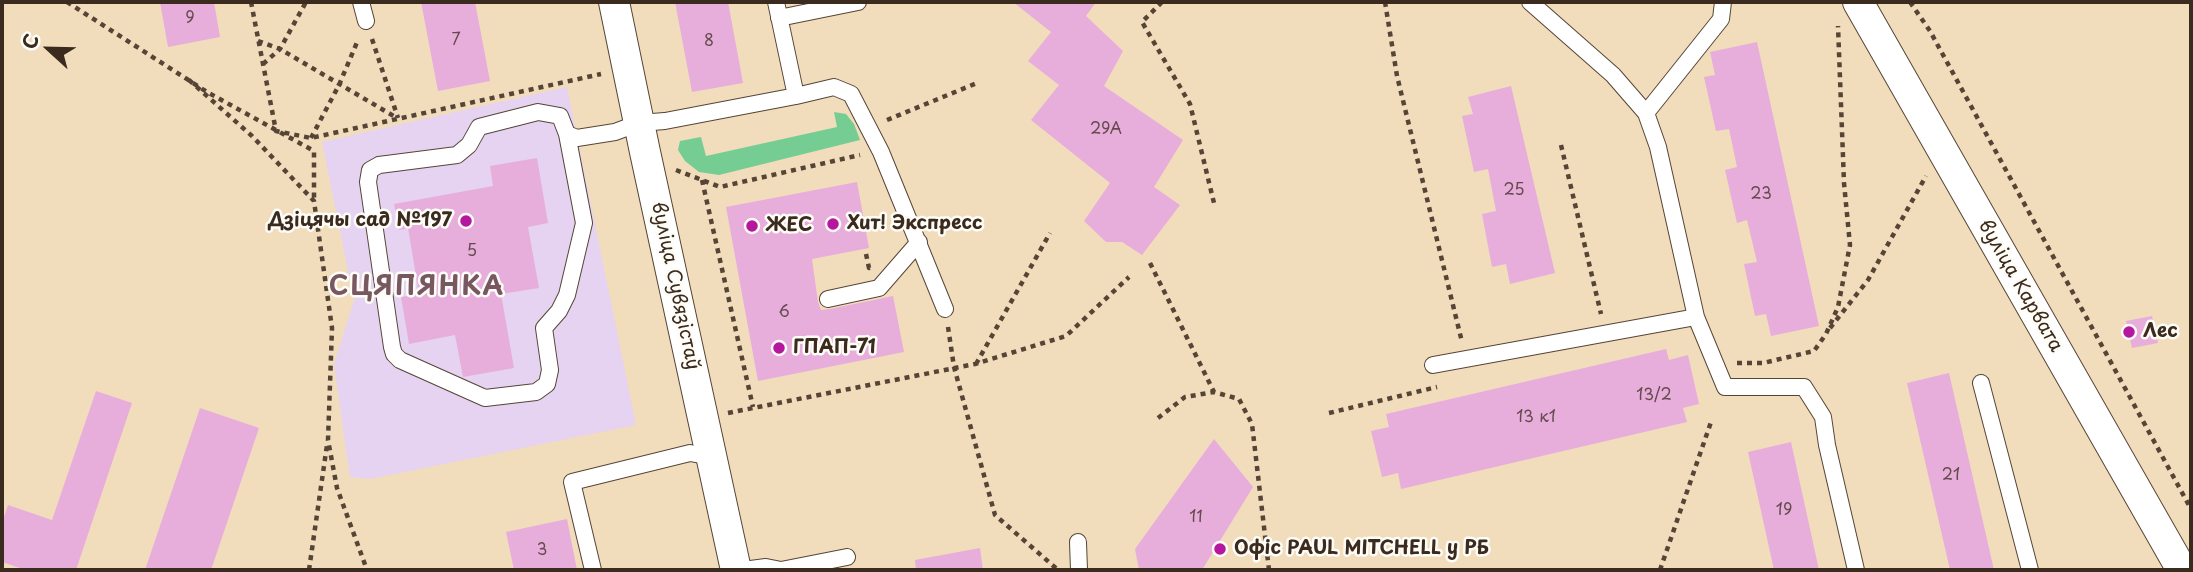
<!DOCTYPE html>
<meta charset="utf-8">
<style>
body{margin:0}
#map{position:relative;width:2193px;height:572px;overflow:hidden;background:#f1dcbc;font-family:"Playpen Sans",sans-serif}
canvas{display:block}
.frame{position:absolute;inset:0;border:4px solid #3b2a1e;pointer-events:none}
.north{position:absolute;left:14px;top:14px;width:70px;height:70px;-webkit-text-stroke:5px #fdfcf7;paint-order:stroke;rotate:292deg;font-size:19px;font-weight:700;line-height:28px;text-align:center;color:#3b2a1e}
.north::after{content:'';display:block;margin:auto;width:24px;height:32px;background:#3b2a1e;clip-path:polygon(50% 0,100% 100%,50% 72%,0 100%)}
</style>
<div id="map">
<canvas width="2193" height="572"></canvas>
<div class="frame"></div>
<div class="north">С</div>
</div>
<script>
const ctx = document.querySelector('canvas').getContext('2d');
ctx.lineJoin = 'round';
function fill(path, color) { ctx.fillStyle = color; ctx.fill(path, 'evenodd'); }
const toPath = rows => new Path2D(rows.map(r => 'M' + r).join(''));
function strokePath(path, color, width, dash) { ctx.strokeStyle = color; ctx.lineWidth = width; ctx.lineCap = dash ? 'butt' : 'round'; ctx.setLineDash(dash || []); ctx.stroke(path); }
function label(font, color, halo, rows, align = 'center') {
  ctx.font = font + ' "Playpen Sans",sans-serif'; ctx.lineWidth = 5; ctx.setLineDash([]); ctx.textBaseline = 'middle'; ctx.strokeStyle = halo; ctx.fillStyle = color; for (const [text, x, y, turn = 0] of rows) {
    ctx.save(); ctx.translate(x, y); ctx.rotate((+turn || 0) * Math.PI / 180); ctx.textAlign = isNaN(turn) ? turn : align; if (halo) ctx.strokeText(text, 0, 0); ctx.fillText(text, 0, 0); ctx.restore();
  }
}
const built = toPath([
 [567,87,636,425,370,479,350,477,334,364,354,301,322,142]
]);
const green = toPath([
 [834,112,846,114,854,124,860,140,719,175,699,172,685,161,678,150,680,141,701,137,706,156,837,127]
]);
const building = toPath([
 [160,2,214,2,220,37,168,47],
 [421,2,475,2,490,81,438,91],
 [675,2,728,2,743,83,692,92],
 [1013,2,1096,2,1086,16,1123,51,1104,86,1183,140,1154,187,1180,205,1142,255,1122,242,1106,242,1084,221,1110,183,1031,120,1059,85,1028,61,1051,32],
 [1757,42,1819,326,1771,336,1766,314,1755,316,1744,264,1757,262,1747,220,1737,223,1725,170,1737,167,1729,129,1716,131,1704,77,1715,75,1710,52],
 [1511,86,1555,273,1510,284,1506,264,1492,267,1482,214,1496,211,1488,169,1474,172,1462,116,1473,114,1468,97],
 [537,158,548,223,528,227,539,288,501,294,514,368,463,377,455,335,409,344,401,297,419,294,408,228,399,230,394,204,493,186,490,166],
 [857,182,869,248,812,259,818,302,821,310,830,309,893,296,904,352,758,381,726,207],
 [2152,316,2158,343,2132,348,2126,321],
 [1666,349,1669,360,1688,355,1699,404,1683,408,1687,422,1401,489,1398,473,1382,477,1371,431,1389,427,1386,414],
 [1949,373,1994,570,1950,570,1907,383],
 [96,391,132,403,76,570,26,570,2,562,2,523,8,505,52,520],
 [200,408,259,428,211,570,145,570],
 [1214,439,1253,487,1202,570,1139,570,1135,549],
 [1791,442,1819,570,1774,570,1748,452],
 [567,519,577,570,514,570,506,532],
 [980,548,983,570,916,570,915,560]
]);
const path = toPath([
 [67,2,207,92,314,151,314,201],
 [251,2,276,131,311,138,601,74],
 [1162,2,1142,22,1190,104,1214,203],
 [1385,2,1397,76,1462,342],
 [1910,2,1930,31,2191,509],
 [372,39,398,118],
 [258,41,280,49,397,118],
 [263,64,280,49,306,2],
 [189,80,252,136,314,201,332,328,328,440,337,488,367,570],
 [887,120,977,83],
 [311,138,339,85,358,40],
 [1561,145,1601,314],
 [676,170,720,187,860,155],
 [702,180,753,407],
 [866,254,869,268,871,267],
 [1150,263,1214,392],
 [948,327,954,367,995,515,1058,570],
 [1830,328,1868,280,1926,176],
 [1737,363,1763,363,1814,351,1826,334,1838,307,1850,245,1844,183,1838,26],
 [976,364,1050,233],
 [728,413,975,364,1066,336,1129,277],
 [1329,413,1437,387],
 [1158,418,1185,397,1214,392,1239,399,1252,424,1269,570],
 [309,570,327,445],
 [1660,570,1711,422]
]);
const lane = toPath([
 [361,2,366,21],
 [779,18,858,2],
 [796,96,834,87,851,94,881,152,945,309],
 [1646,113,1721,19,1723,2],
 [567,134,584,223,567,295,559,311,544,328,550,370,547,384,536,392,485,398,400,360,394,354,392,347,368,182,370,170,379,165,457,155,469,145,479,127,538,112,560,116,567,134,577,138,615,132,639,123,665,121,796,96,776,2],
 [828,299,879,288,919,242],
 [1696,317,1725,387,1804,387,1823,417,1827,445,1856,570],
 [1433,365,1696,317,1658,147,1646,113,1613,75,1530,2],
 [1981,383,2030,570],
 [1078,542,1079,570],
 [593,570,572,482,690,453,712,457],
 [743,570,766,567,781,570,847,557]
]);
const street = toPath([
 [614,2,645,152,736,570],
 [1858,2,2182,570]
]);
const markers = [
 [466,221,7,"#b5179e"],
 [833,224,7,"#b5179e"],
 [752,226,7,"#b5179e"],
 [2129,332,7,"#b5179e"],
 [779,348,7,"#b5179e"],
 [1220,549,7,"#b5179e"]
];
const numberNames = [
 ["9",190,19],
 ["7",456,41],
 ["8",709,42],
 ["29А",1106,130],
 ["25",1514,191],
 ["23",1761,195],
 ["5",472,252],
 ["6",784,313],
 ["13/2",1654,396],
 ["13 к1",1536,418],
 ["21",1951,476],
 ["19",1784,511],
 ["11",1196,518],
 ["3",542,551]
];
const poiNames = [
 ["Дзіцячы сад №197",452,221,"right"],
 ["Хит! Экспресс",847,224],
 ["ЖЕС",766,226],
 ["Лес",2143,332],
 ["ГПАП-71",793,348],
 ["Офіс PAUL MITCHELL у РБ",1234,549]
];
const streetNames = [
 ["вуліца Сувязістаў",675,286,78],
 ["вуліца Карвата",2020,286,60]
];
const districtNames = [
 ["СЦЯПЯНКА",417,288]
];
fill(built, '#e5d3f1');
fill(green, '#76cd93');
fill(building, '#e7aedc');
strokePath(lane, '#564536', 18);
strokePath(street, '#564536', 32);
strokePath(path, '#564536', 4.5, [5, 5]);
strokePath(lane, '#fff', 16);
strokePath(street, '#fff', 30);
for (const [x, y, r, color] of markers) { const dot = new Path2D(); dot.arc(x, y, r, 0, 2 * Math.PI); ctx.fillStyle = color; ctx.fill(dot); strokePath(dot, '#fdfcf7', 2.5); }
label('16px', '#664b4e', null, numberNames);
label('bold 19px', '#3b2a1e', '#fdfcf7', poiNames, 'left');
label('19px', '#3b2a1e', '#fdfcf7', streetNames);
ctx.letterSpacing = '2px';
label('bold 26px', '#775860', '#fdfcf7', districtNames);
ctx.letterSpacing = '0px';
</script>
